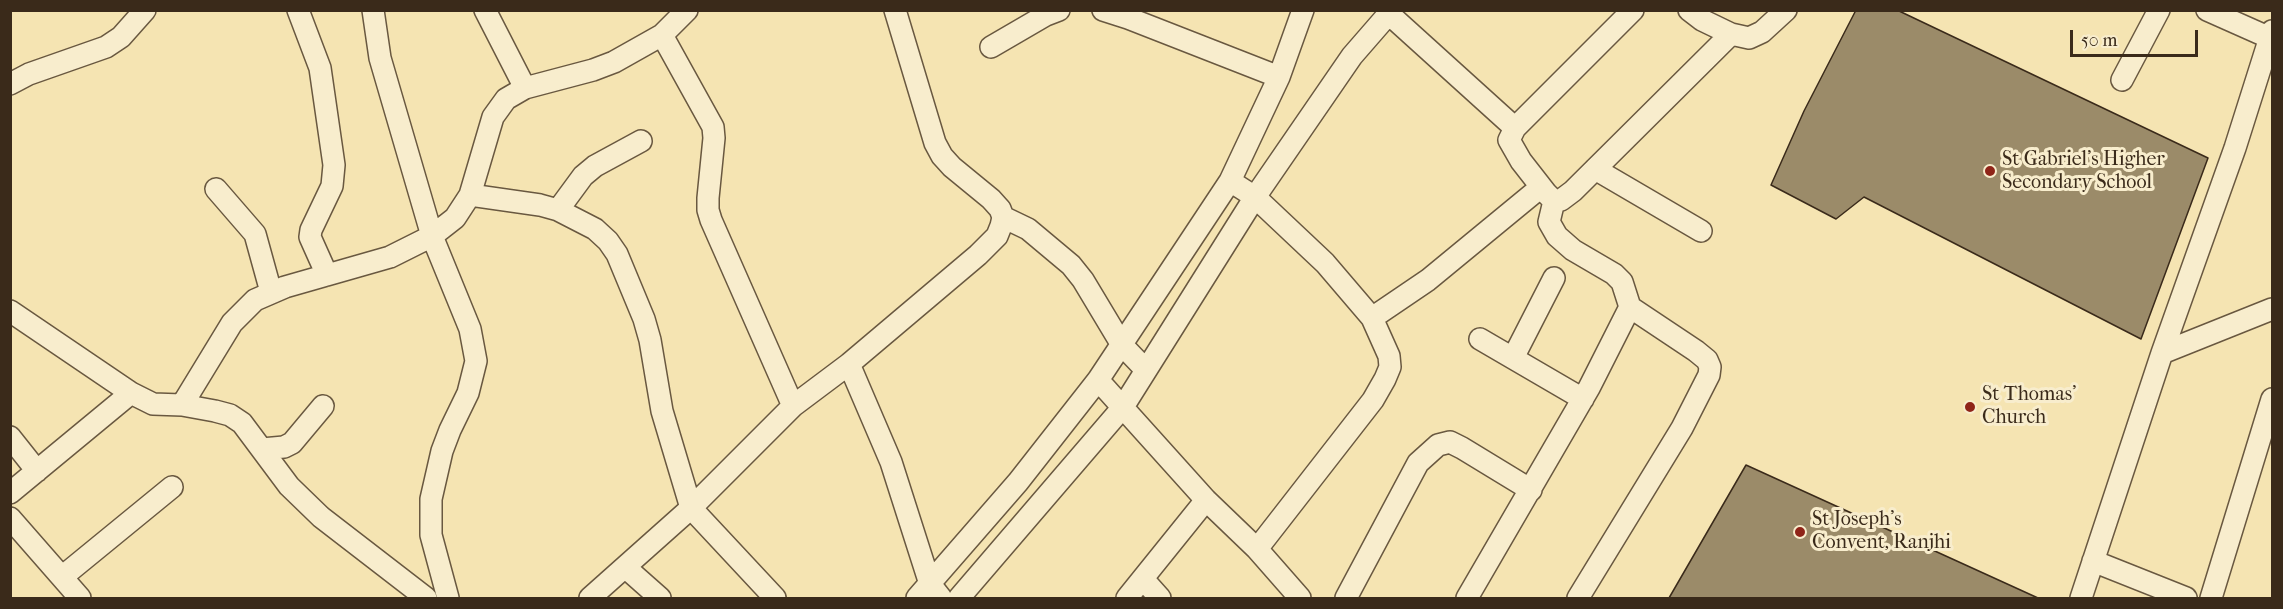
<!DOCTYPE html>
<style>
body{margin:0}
#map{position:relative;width:2283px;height:609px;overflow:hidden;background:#f5e4b2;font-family:"IM FELL French Canon",serif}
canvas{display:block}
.frame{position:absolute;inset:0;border:12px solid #3a2a1a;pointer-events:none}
.scale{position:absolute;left:2070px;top:30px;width:128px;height:27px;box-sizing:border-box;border:3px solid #3a2a1a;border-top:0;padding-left:8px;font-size:18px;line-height:21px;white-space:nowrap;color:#3a2a1a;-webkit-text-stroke:4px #f8edcd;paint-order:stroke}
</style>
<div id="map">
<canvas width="2283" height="609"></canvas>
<div class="frame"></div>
<div class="scale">50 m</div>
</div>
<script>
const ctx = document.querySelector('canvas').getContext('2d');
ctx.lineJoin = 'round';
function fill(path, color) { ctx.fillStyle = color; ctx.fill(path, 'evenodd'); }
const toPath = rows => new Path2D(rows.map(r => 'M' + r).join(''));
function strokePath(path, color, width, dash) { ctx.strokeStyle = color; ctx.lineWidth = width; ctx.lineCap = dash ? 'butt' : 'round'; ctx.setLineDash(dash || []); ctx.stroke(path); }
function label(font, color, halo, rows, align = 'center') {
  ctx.font = font + ' "IM FELL French Canon",serif'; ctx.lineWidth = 6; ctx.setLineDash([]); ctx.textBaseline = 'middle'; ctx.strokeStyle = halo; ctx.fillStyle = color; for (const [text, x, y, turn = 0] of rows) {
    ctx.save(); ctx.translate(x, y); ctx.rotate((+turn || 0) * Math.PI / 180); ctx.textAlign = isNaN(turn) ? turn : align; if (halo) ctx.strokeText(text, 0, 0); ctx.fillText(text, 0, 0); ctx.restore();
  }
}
const building = toPath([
 [1856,10,1897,10,2208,158,2141,339,1864,197,1836,219,1771,185,1804,111,1856,10],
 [1746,465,2038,598,1669,598,1746,465]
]);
const minor = toPath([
 [298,10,320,68,334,165,332,186,311,230,310,237,327,275],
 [373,10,380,58,432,236,470,329,476,361,468,393,450,430,442,451,431,499,431,535,448,598],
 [485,10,525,88],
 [1103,10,1128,18,1279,77],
 [1689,10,1702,20,1731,34,1749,38,1762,32,1786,10],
 [2207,10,2270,38],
 [1389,14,1515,128],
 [662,35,713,127,714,138,708,198,708,210,711,220,793,406],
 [991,47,1046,15,1059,10],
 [2122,80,2159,10],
 [10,84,29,74,106,47,121,37,145,10],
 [1595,169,1701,231],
 [1230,181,1255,197,1325,263,1372,318,1389,356,1390,367,1385,379,1373,400,1257,549],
 [216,189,255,234,271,292],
 [470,195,540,205,558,210,595,229,608,241,617,254,644,319,650,340,662,411,691,508,775,598],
 [1554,201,1546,193,1521,161,1509,140,1515,128,1633,10],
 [1554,201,1561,200,1573,191,1731,34],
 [558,210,583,176,595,166,641,141],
 [1003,217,1028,229,1071,265,1083,280,1122,345,1146,370],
 [10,311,131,393,153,404,182,405,215,411,230,415,242,423,289,486,321,517,426,598],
 [1372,318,1428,280,1541,187],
 [1480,339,1583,399],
 [2162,353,2272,309],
 [1513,358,1554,278],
 [849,364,891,462,930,584,941,598],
 [1098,380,1206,500,1257,549,1300,598],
 [182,405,232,323,255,300,285,287,390,257,432,236,455,218,470,195,493,117,506,99,525,88,593,70,614,62,662,35,687,10],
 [10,437,37,471],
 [262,449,284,447,292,443,323,406],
 [10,493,131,393],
 [10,518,80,598],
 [2093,561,2186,598],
 [625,567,660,598],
 [62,577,172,487],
 [1143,579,1160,598],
 [590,598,691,508,793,406,849,364,978,255,997,236,1001,226,1003,217,1000,209,991,199,952,167,942,156,935,143,895,10],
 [917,598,1018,482,1098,380,1230,181,1279,77,1303,10],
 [959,598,1123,407,1255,197,1352,56,1392,10],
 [1127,598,1206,500],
 [1346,598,1418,463,1438,445,1450,442,1462,448,1531,490],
 [1467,598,1589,388,1630,307,1622,282,1614,274,1573,250,1557,236,1549,222,1554,201],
 [1578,598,1682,428,1709,375,1710,367,1707,360,1696,351,1630,307],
 [2081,598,2162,353,2235,148,2272,31],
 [2211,598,2272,399]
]);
const markers = [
 [1990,171,6,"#8f2418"],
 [1970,407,6,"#8f2418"],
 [1800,532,6,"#8f2418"]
];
const poiNames = [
 ["St Gabriel's Higher",2002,160],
 ["Secondary School",2002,183],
 ["St Thomas'",1982,395],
 ["Church",1982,418],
 ["St Joseph's",1812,520],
 ["Convent, Ranjhi",1812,543]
];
fill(building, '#9b8b69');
strokePath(building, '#3a2a1a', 1.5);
strokePath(minor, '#695840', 24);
strokePath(minor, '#f8edcd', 21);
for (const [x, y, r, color] of markers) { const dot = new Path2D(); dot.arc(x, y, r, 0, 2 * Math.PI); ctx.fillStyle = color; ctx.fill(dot); strokePath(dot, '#f8edcd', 2); }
label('20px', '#3a2a1a', '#f8edcd', poiNames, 'left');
</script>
